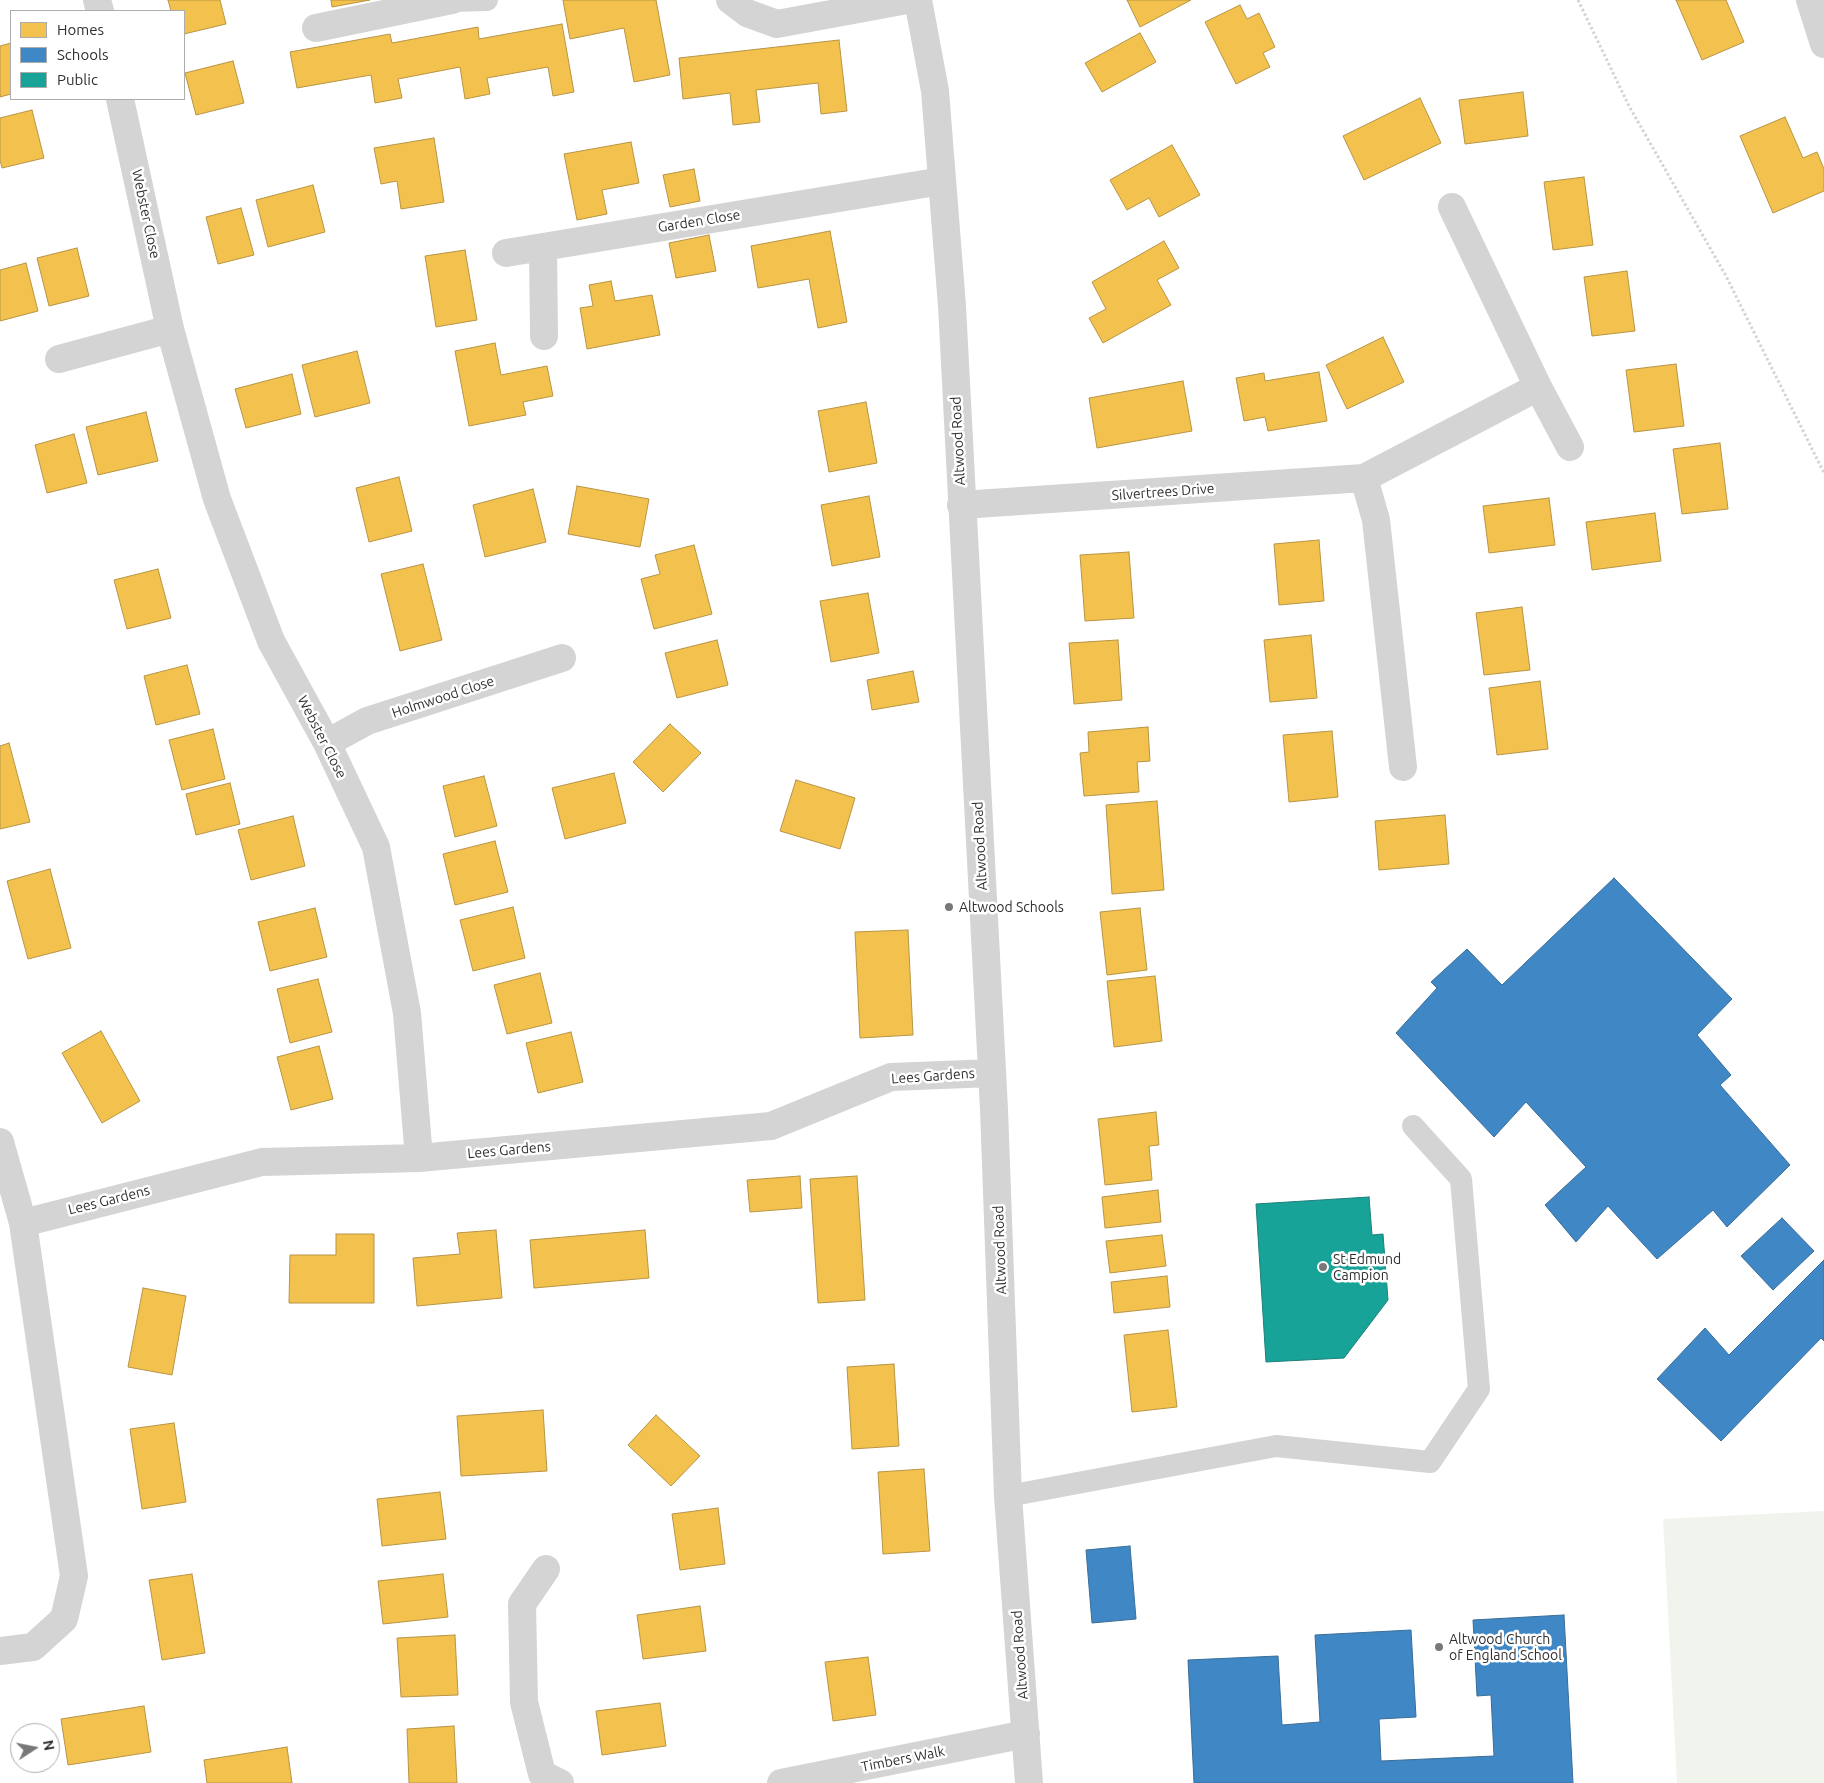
<!DOCTYPE html>
<style>
body{margin:0}
#map{position:relative;width:1824px;height:1783px;overflow:hidden;background:#fff;font-family:Ubuntu,sans-serif}
canvas{display:block}
.legend{position:absolute;left:10px;top:10px;width:175px;height:90px;box-sizing:border-box;background:#fff;border:1px solid #acacac;margin:0;padding:6px 9px;list-style:none;font-size:15px;color:#2f2f2f}
.legend li{display:flex;align-items:center;gap:10px;height:25px}
.legend b{width:25px;border:1px solid #acacac}
.north{position:absolute;left:10px;top:1723px;width:50px;height:50px;box-sizing:border-box;background:#fff;border:1px solid #acacac;border-radius:50%;rotate:79deg;font-size:14px;font-weight:700;line-height:20px;text-align:center;color:#2f2f2f}
.north::after{content:'';display:block;margin:auto;width:18px;height:22px;background:#787878;clip-path:polygon(50% 0,100% 100%,50% 72%,0 100%)}
</style>
<div id="map">
<canvas width="1824" height="1783"></canvas>
<ul class="legend">
<li><b style="height:14px;background:#f2c14e"></b>Homes</li>
<li><b style="height:14px;background:#3f88c5"></b>Schools</li>
<li><b style="height:14px;background:#17a398"></b>Public</li>
</ul>
<div class="north">N</div>
</div>
<script>
const ctx = document.querySelector('canvas').getContext('2d');
ctx.lineJoin = 'round';
function fill(path, color) { ctx.fillStyle = color; ctx.fill(path, 'evenodd'); }
const toPath = rows => new Path2D(rows.map(r => 'M' + r).join(''));
function strokePath(path, color, width, dash) { ctx.strokeStyle = color; ctx.lineWidth = width; ctx.lineCap = dash ? 'butt' : 'round'; ctx.setLineDash(dash || []); ctx.stroke(path); }
function label(font, color, halo, rows, align = 'center') {
  ctx.font = font + ' Ubuntu,sans-serif'; ctx.lineWidth = 5; ctx.setLineDash([]); ctx.textBaseline = 'middle'; ctx.strokeStyle = halo; ctx.fillStyle = color; for (const [text, x, y, turn = 0] of rows) {
    ctx.save(); ctx.translate(x, y); ctx.rotate((+turn || 0) * Math.PI / 180); ctx.textAlign = isNaN(turn) ? turn : align; if (halo) ctx.strokeText(text, 0, 0); ctx.fillText(text, 0, 0); ctx.restore();
  }
}
const green = toPath([
 [1824,1511,1824,1783,1677,1783,1663,1519]
]);
const homes = toPath([
 [168,0,220,0,226,24,184,34,184,11,171,11,168,0],
 [331,0,370,0,332,7,331,0],
 [563,0,656,0,670,75,634,82,624,28,570,39,563,0],
 [1127,0,1191,0,1140,27,1127,0],
 [1676,0,1726,0,1744,42,1702,60,1676,0],
 [1240,5,1247,19,1259,13,1275,47,1263,53,1270,67,1236,84,1205,22,1240,5],
 [562,24,574,92,553,96,548,67,487,78,490,94,465,99,460,67,398,79,402,98,375,103,371,75,297,88,290,52,390,34,392,43,478,27,479,39,562,24],
 [1140,33,1156,62,1102,92,1085,63,1140,33],
 [839,40,847,111,821,114,818,83,756,90,760,122,733,125,730,93,683,99,679,58,839,40],
 [11,43,11,94,0,97,0,46,11,43],
 [233,61,244,103,196,115,185,73,233,61],
 [1523,92,1528,136,1465,144,1459,100,1523,92],
 [1420,98,1441,143,1364,180,1343,136,1420,98],
 [32,110,44,158,2,168,0,160,0,118,32,110],
 [1785,117,1803,158,1817,152,1824,169,1824,191,1773,213,1740,136,1785,117],
 [434,138,444,202,401,209,397,181,381,184,374,148,434,138],
 [631,142,639,183,602,190,607,214,577,220,564,154,631,142],
 [1172,145,1200,195,1159,217,1149,198,1127,210,1110,180,1172,145],
 [694,169,700,201,670,207,663,175,694,169],
 [1584,177,1593,245,1553,250,1544,182,1584,177],
 [313,185,325,232,268,247,256,200,313,185],
 [241,208,254,255,218,264,206,217,241,208],
 [830,231,847,322,818,328,809,279,758,288,751,246,830,231],
 [709,235,716,271,676,278,669,243,709,235],
 [1164,241,1179,268,1157,280,1171,305,1103,343,1089,318,1106,309,1092,282,1164,241],
 [77,248,89,296,49,306,37,258,77,248],
 [465,250,477,320,436,327,425,256,465,250],
 [26,263,38,311,0,321,0,270,26,263],
 [1627,271,1635,331,1592,336,1584,277,1627,271],
 [611,281,615,301,652,295,660,335,587,349,580,308,593,306,589,285,611,281],
 [1383,337,1404,382,1347,409,1326,365,1383,337],
 [495,343,501,375,547,366,553,396,523,402,526,415,469,426,455,351,495,343],
 [357,351,370,403,315,417,302,365,357,351],
 [1676,364,1684,426,1634,432,1626,370,1676,364],
 [1319,372,1327,421,1268,431,1265,417,1244,421,1236,378,1264,373,1265,381,1319,372],
 [292,374,301,414,246,428,235,389,292,374],
 [1183,381,1192,431,1097,448,1089,398,1183,381],
 [866,402,877,463,829,472,818,411,866,402],
 [146,412,158,461,98,475,86,427,146,412],
 [74,434,87,483,47,493,35,445,74,434],
 [1720,443,1728,509,1682,514,1673,449,1720,443],
 [399,477,412,531,369,542,356,488,399,477],
 [577,486,649,499,640,547,568,534,577,486],
 [533,489,546,542,485,557,473,505,533,489],
 [869,496,880,557,832,566,821,505,869,496],
 [1549,498,1555,545,1489,553,1483,506,1549,498],
 [1655,513,1661,561,1592,570,1586,522,1655,513],
 [1319,540,1324,601,1279,605,1274,544,1319,540],
 [694,545,712,614,654,629,641,579,660,574,655,555,694,545],
 [1129,552,1134,618,1085,621,1080,555,1129,552],
 [423,564,442,640,400,651,381,574,423,564],
 [158,569,171,618,127,629,114,580,158,569],
 [868,593,879,653,831,662,820,601,868,593],
 [1522,607,1530,670,1484,675,1476,613,1522,607],
 [1311,635,1317,698,1270,702,1264,640,1311,635],
 [717,640,728,685,677,698,665,653,717,640],
 [1118,640,1122,700,1074,704,1069,643,1118,640],
 [187,665,200,714,156,725,144,676,187,665],
 [913,671,919,702,872,710,867,680,913,671],
 [1540,681,1548,749,1497,755,1489,688,1540,681],
 [670,724,701,753,663,792,633,762,670,724],
 [1148,727,1150,761,1137,762,1139,792,1084,796,1080,753,1089,752,1088,732,1148,727],
 [213,729,225,779,182,790,169,740,213,729],
 [1332,731,1338,797,1289,802,1283,735,1332,731],
 [9,743,30,822,0,829,0,746,9,743],
 [614,773,626,823,565,839,552,788,614,773],
 [484,776,497,826,455,837,443,786,484,776],
 [796,780,855,798,840,849,780,831,796,780],
 [230,783,240,824,196,835,186,794,230,783],
 [1157,801,1164,890,1112,894,1106,805,1157,801],
 [1445,815,1449,864,1379,870,1375,821,1445,815],
 [293,816,305,866,251,880,238,830,293,816],
 [495,841,508,892,455,905,443,854,495,841],
 [50,869,71,948,28,959,7,881,50,869],
 [513,907,525,958,473,971,460,920,513,907],
 [315,908,327,957,270,971,258,922,315,908],
 [1140,908,1147,970,1107,975,1100,912,1140,908],
 [908,930,913,1035,860,1038,855,932,908,930],
 [540,973,552,1023,507,1034,494,985,540,973],
 [1155,976,1162,1041,1114,1047,1107,981,1155,976],
 [318,979,332,1032,290,1043,277,989,318,979],
 [101,1031,140,1101,102,1123,62,1053,101,1031],
 [571,1032,583,1082,538,1093,526,1043,571,1032],
 [319,1046,333,1099,291,1110,277,1057,319,1046],
 [1156,1112,1159,1145,1149,1146,1152,1180,1105,1185,1098,1119,1156,1112],
 [800,1176,802,1208,750,1212,747,1180,800,1176],
 [857,1176,865,1300,818,1303,810,1179,857,1176],
 [1158,1190,1161,1222,1105,1228,1102,1197,1158,1190],
 [496,1230,502,1298,417,1306,413,1258,460,1254,457,1233,496,1230],
 [645,1230,649,1278,534,1288,530,1240,645,1230],
 [336,1234,374,1234,374,1303,289,1303,290,1255,336,1255,336,1234],
 [1162,1235,1166,1266,1110,1273,1106,1241,1162,1235],
 [1167,1276,1170,1307,1114,1313,1111,1282,1167,1276],
 [143,1288,186,1296,172,1375,128,1367,143,1288],
 [1168,1330,1177,1407,1132,1412,1124,1335,1168,1330],
 [894,1364,899,1446,852,1449,847,1367,894,1364],
 [543,1410,547,1471,461,1476,457,1416,543,1410],
 [656,1415,700,1456,671,1486,628,1445,656,1415],
 [174,1423,186,1502,142,1509,130,1429,174,1423],
 [924,1469,930,1551,883,1554,878,1472,924,1469],
 [440,1492,446,1539,382,1546,377,1499,440,1492],
 [718,1508,725,1564,680,1570,672,1514,718,1508],
 [192,1574,205,1653,162,1660,149,1580,192,1574],
 [443,1574,448,1617,383,1624,378,1581,443,1574],
 [700,1606,706,1651,643,1659,637,1615,700,1606],
 [455,1635,458,1695,401,1697,397,1638,455,1635],
 [868,1657,876,1715,833,1721,825,1662,868,1657],
 [660,1703,666,1746,602,1755,596,1711,660,1703],
 [144,1706,151,1752,68,1765,61,1719,144,1706],
 [454,1726,457,1783,409,1783,407,1729,454,1726],
 [287,1747,292,1783,207,1783,204,1760,287,1747]
]);
const schools = toPath([
 [1614,878,1732,999,1697,1035,1731,1075,1720,1085,1790,1165,1727,1227,1713,1210,1657,1259,1608,1206,1576,1242,1545,1205,1586,1167,1526,1102,1494,1137,1396,1033,1437,988,1431,982,1467,949,1502,985,1614,878],
 [1782,1218,1814,1251,1773,1290,1741,1256,1782,1218],
 [1824,1260,1824,1341,1821,1338,1721,1441,1657,1379,1705,1328,1729,1355,1824,1260],
 [1130,1546,1136,1619,1092,1623,1086,1550,1130,1546],
 [1564,1615,1573,1783,1194,1783,1188,1660,1278,1656,1282,1725,1320,1722,1315,1635,1411,1630,1416,1717,1379,1719,1381,1761,1494,1756,1491,1695,1477,1696,1473,1620,1564,1615]
]);
const public = toPath([
 [1369,1197,1372,1235,1383,1234,1388,1300,1344,1358,1266,1362,1256,1204,1369,1197]
]);
const path = toPath([
 [1578,0,1629,106,1726,276,1824,473]
]);
const lane = toPath([
 [452,1,487,0],
 [1008,1496,1276,1446,1430,1462,1479,1389,1461,1179,1413,1126]
]);
const street = toPath([
 [97,0,100,11],
 [730,0,747,13,777,24,907,0],
 [918,0,935,91,952,306,994,1109,1008,1496,1029,1783],
 [1810,0,1824,44],
 [316,28,452,0],
 [120,99,170,329,217,499,271,641,327,743,376,847,407,1013,419,1158],
 [1452,207,1538,387,1570,447],
 [506,253,543,247],
 [544,336,543,247,942,181],
 [59,359,170,329],
 [1364,478,1376,520,1403,767],
 [961,505,1364,478,1538,387],
 [327,743,367,721,562,658],
 [0,1142,23,1223,74,1576,64,1619,33,1647,0,1651],
 [23,1223,262,1162,419,1158,771,1126,891,1077,992,1073],
 [546,1569,522,1604,524,1702,542,1774,560,1783],
 [781,1783,1026,1734]
]);
const markers = [
 [949,907,5,"#787878"],
 [1323,1267,5,"#787878"],
 [1439,1647,5,"#787878"]
];
const streetNames = [
 ["Webster Close",146,214,78],
 ["Garden Close",699,221,-9],
 ["Altwood Road",958,441,-93],
 ["Silvertrees Drive",1163,492,-4],
 ["Holmwood Close",443,697,-18],
 ["Webster Close",322,737,63],
 ["Altwood Road",980,846,-93],
 ["Lees Gardens",933,1076,-4],
 ["Lees Gardens",509,1150,-5],
 ["Lees Gardens",109,1200,-14],
 ["Altwood Road",1000,1250,-92],
 ["Altwood Road",1020,1655,-94],
 ["Timbers Walk",903,1759,-11]
];
const poiNames = [
 ["Altwood Schools",959,907],
 ["St Edmund",1333,1259],
 ["Campion",1333,1275],
 ["Altwood Church",1449,1639],
 ["of England School",1449,1655]
];
fill(green, '#f1f4ed');
fill(homes, '#f2c14e');
strokePath(homes, '#b89545', 1);
fill(schools, '#3f88c5');
strokePath(schools, '#3a6d98', 1);
fill(public, '#17a398');
strokePath(public, '#1e8078', 1);
strokePath(path, '#d4d4d4', 3, [2.5, 2.5]);
strokePath(lane, '#d4d4d4', 22);
strokePath(street, '#d4d4d4', 28);
for (const [x, y, r, color] of markers) { const dot = new Path2D(); dot.arc(x, y, r, 0, 2 * Math.PI); ctx.fillStyle = color; ctx.fill(dot); strokePath(dot, '#fff', 2); }
label('14px', '#2f2f2f', '#fff', streetNames);
label('14px', '#2f2f2f', '#fff', poiNames, 'left');
</script>
